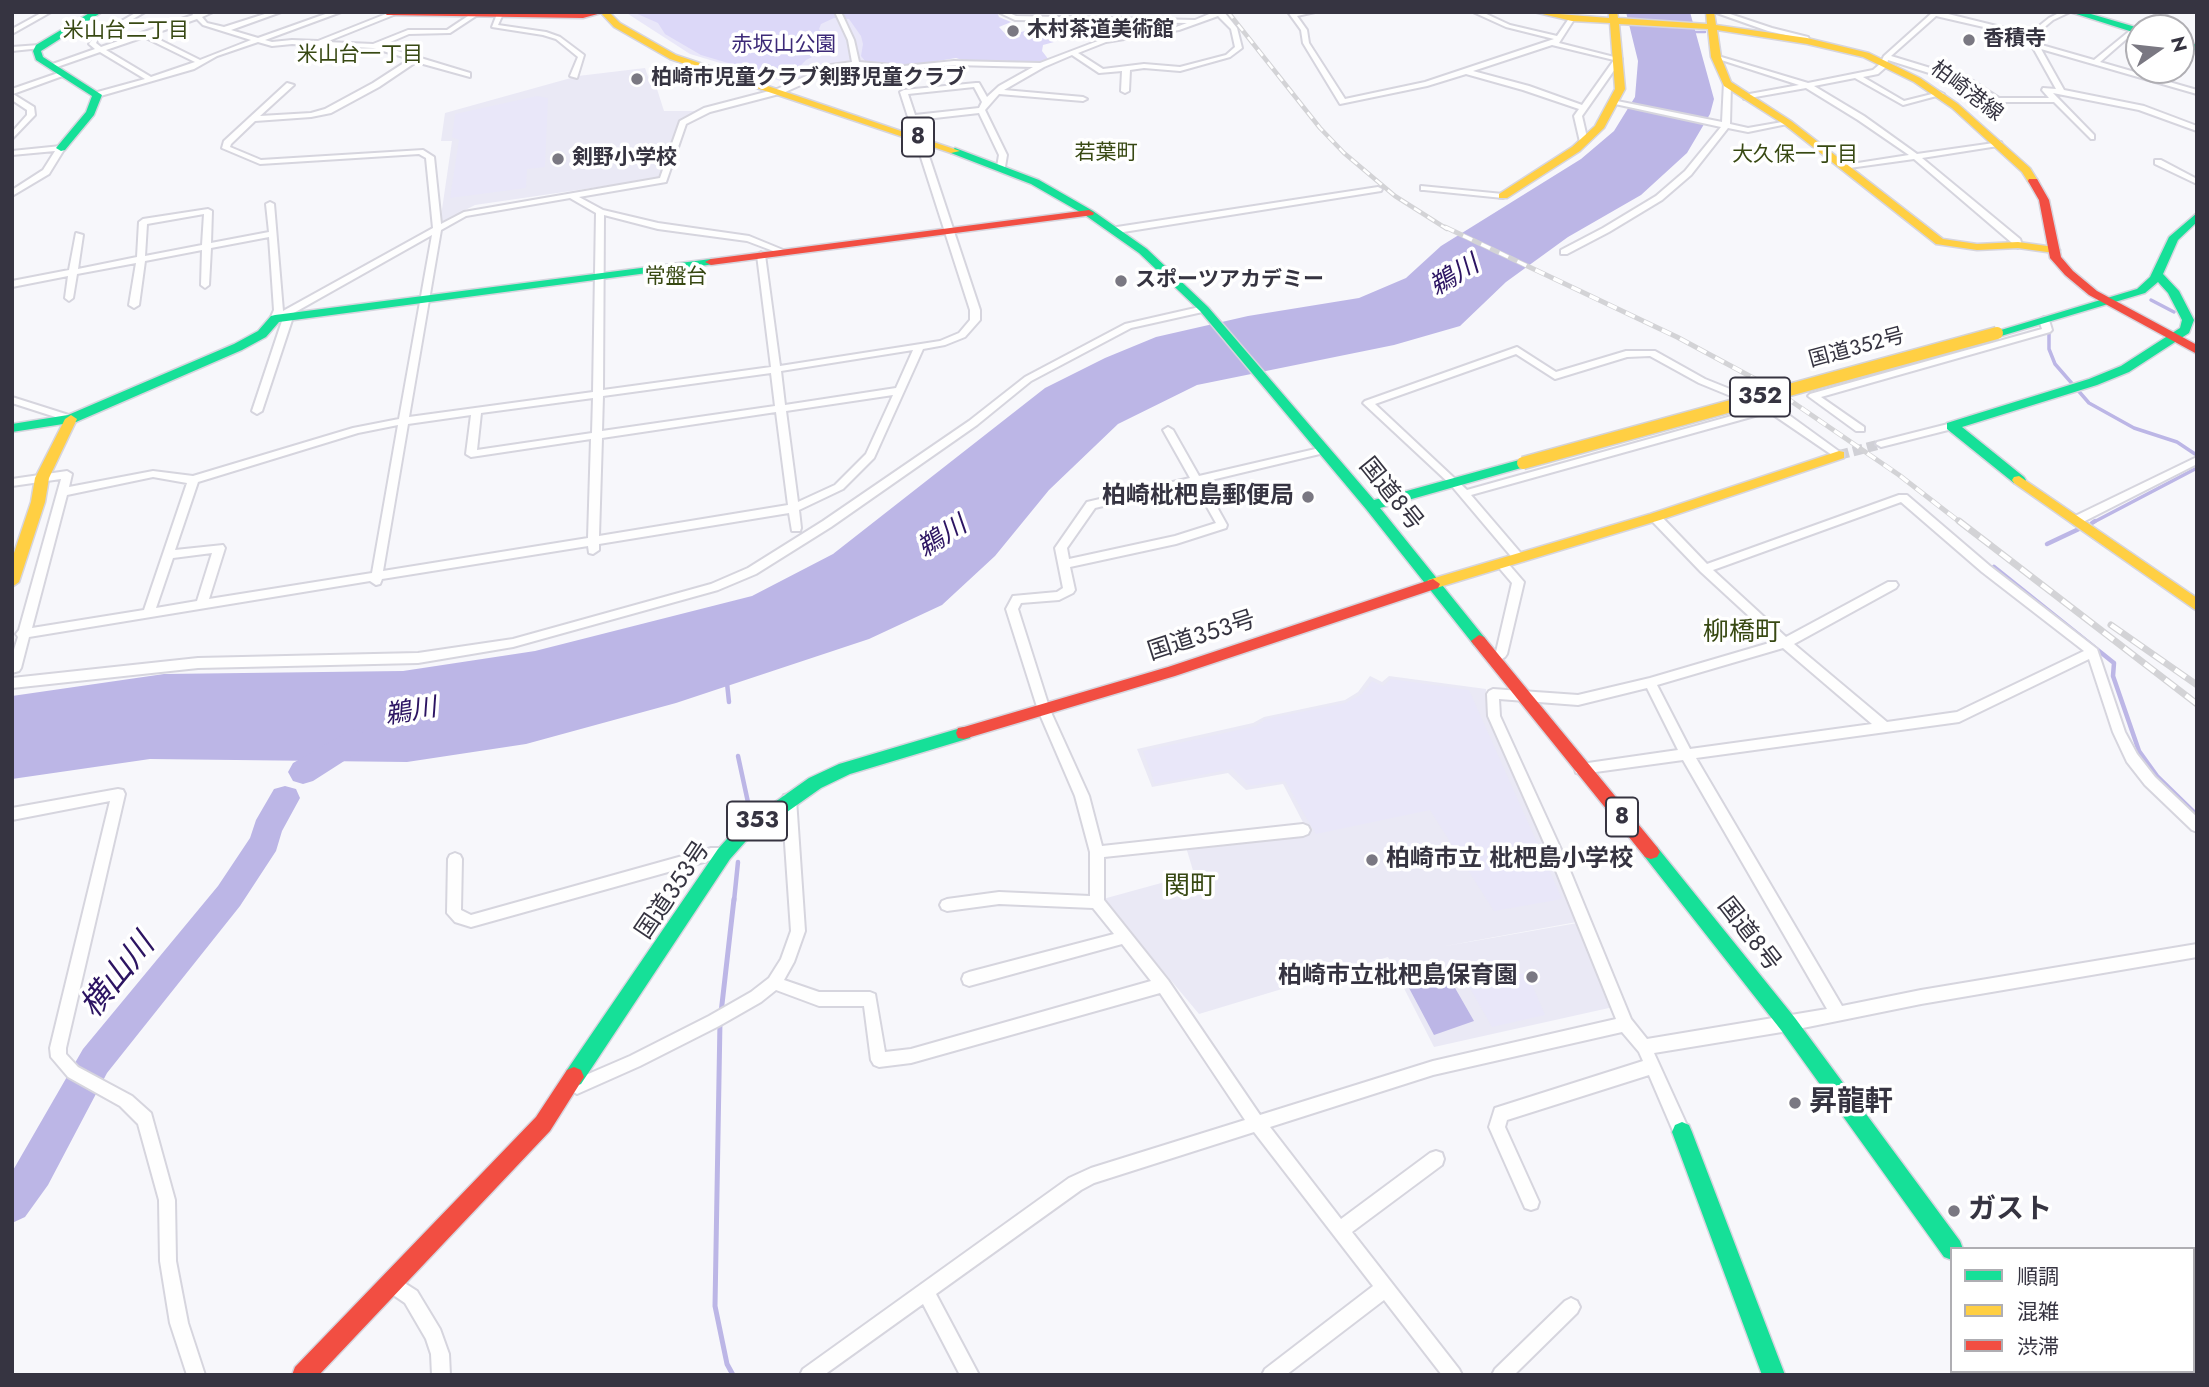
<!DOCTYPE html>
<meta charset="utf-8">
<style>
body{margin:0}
#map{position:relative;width:2209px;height:1387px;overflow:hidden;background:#f7f7fb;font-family:Jost,"Noto Sans JP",sans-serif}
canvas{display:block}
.frame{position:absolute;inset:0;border:14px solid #363441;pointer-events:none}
.legend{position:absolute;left:1950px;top:1247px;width:245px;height:126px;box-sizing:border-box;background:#fff;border:2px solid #afaeb3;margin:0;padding:9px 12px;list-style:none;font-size:21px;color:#363441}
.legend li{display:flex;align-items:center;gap:14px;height:35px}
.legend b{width:35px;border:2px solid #afaeb3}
.north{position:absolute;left:2125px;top:14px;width:70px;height:70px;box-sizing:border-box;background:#fff;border:2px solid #afaeb3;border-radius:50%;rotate:76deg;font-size:19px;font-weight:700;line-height:28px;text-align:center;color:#363441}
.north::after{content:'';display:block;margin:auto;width:24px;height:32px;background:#7a7882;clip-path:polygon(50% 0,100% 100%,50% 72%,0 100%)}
</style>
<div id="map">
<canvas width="2209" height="1387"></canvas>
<div class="frame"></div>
<ul class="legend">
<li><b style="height:9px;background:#16e098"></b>順調</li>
<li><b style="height:9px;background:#ffcf43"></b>混雑</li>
<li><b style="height:9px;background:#f24e42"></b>渋滞</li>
</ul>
<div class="north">N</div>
</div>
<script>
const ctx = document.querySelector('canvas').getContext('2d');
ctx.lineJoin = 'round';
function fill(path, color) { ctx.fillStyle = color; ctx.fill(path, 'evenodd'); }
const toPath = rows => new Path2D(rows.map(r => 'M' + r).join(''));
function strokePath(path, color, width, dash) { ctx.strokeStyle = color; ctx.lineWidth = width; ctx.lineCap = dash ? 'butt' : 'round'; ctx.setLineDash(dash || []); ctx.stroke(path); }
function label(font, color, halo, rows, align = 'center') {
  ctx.font = font + ' Jost,"Noto Sans JP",sans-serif'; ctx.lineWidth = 7; ctx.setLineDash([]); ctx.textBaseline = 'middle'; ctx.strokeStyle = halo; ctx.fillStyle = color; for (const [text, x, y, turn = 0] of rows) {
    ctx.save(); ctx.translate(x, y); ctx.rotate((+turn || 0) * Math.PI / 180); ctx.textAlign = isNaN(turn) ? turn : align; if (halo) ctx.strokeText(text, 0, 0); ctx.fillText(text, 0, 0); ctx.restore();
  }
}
const built = toPath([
 [645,68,652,88,657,89,664,111,697,111,676,128,660,178,475,205,440,223,452,141,441,141,445,113,578,76],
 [1370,676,1382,682,1389,676,1486,689,1487,712,1582,921,1440,947,1583,922,1618,1006,1434,1047,1388,957,1199,1014,1103,899,1194,874,1186,847,1308,832,1283,784,1246,790,1228,773,1152,787,1137,749,1253,723,1264,717,1345,700,1358,692]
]);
const green = toPath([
 [625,12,944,12,919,61,863,62,833,66,784,82,690,54],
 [537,96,548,98,545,167,527,169,526,188,450,198,459,140,452,137,455,114],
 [1391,679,1469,690,1562,899,1494,911,1430,810,1316,834,1285,781,1249,786,1232,769,1155,784,1143,751,1256,726,1266,719,1345,703,1362,694,1372,681,1383,686],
 [1483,967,1490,978,1527,973,1545,1015,1492,1027,1461,972]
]);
const forest = toPath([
 [633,12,997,12,999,17,1011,22,999,27,1010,39,1020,37,1017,33,1029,30,1025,25,1046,23,1052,24,1052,29,1039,35,1054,42,1043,45,1042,51,1049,60,1036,63,971,63,956,58,914,65,876,66,866,62,861,56,863,44,861,36,849,19,834,18,821,24,819,29,828,40,829,49,806,60,799,67,801,72,799,78,789,81,701,55,665,34,658,23]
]);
const water = toPath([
 [1626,12,1690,12,1714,99,1710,114,1687,153,1641,195,1568,237,1506,282,1460,326,1394,345,1197,385,1118,424,1049,490,995,556,942,605,869,639,676,703,526,744,407,762,150,759,12,779,12,696,164,674,403,671,535,651,752,596,833,554,1045,388,1105,358,1156,337,1248,316,1359,298,1406,278,1441,246,1581,159,1614,131,1635,97,1638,61],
 [1439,960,1474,1021,1434,1035,1401,973]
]);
const streamFar3 = toPath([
 [1692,32,1705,32]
]);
const streamFar2 = toPath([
 [2151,300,2174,312],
 [2049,334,2049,349,2055,364,2089,403,2134,428,2177,442,2195,454],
 [2092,523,2197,468]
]);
const streamFar1 = toPath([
 [2092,523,2095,521],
 [2047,544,2081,528],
 [1994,567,2114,663,2113,676,2139,751,2157,776,2197,815],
 [727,683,729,702],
 [738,756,749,807],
 [734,901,738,862]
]);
const stream = toPath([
 [721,1013,734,899],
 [720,1021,715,1306,727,1364,733,1375]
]);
const river = toPath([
 [353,729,363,733,367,741,363,749,313,781,303,784,293,781,288,772,293,763,353,729],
 [285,786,296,789,300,798,282,831,276,851,240,906,107,1073,48,1185,25,1217,12,1223,12,1172,83,1049,218,886,250,838,256,820,274,789,285,786]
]);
const streetTunnel = toPath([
 [1839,455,1881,444]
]);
const street = toPath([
 [43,12,51,12,12,34,12,29,43,12],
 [137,12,145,12,98,39,96,43,101,47,193,15,191,12,213,12,202,17,207,23,224,27,271,12,281,12,231,30,258,38,331,12,341,12,265,40,272,42,292,40,318,41,391,12,401,12,326,42,373,44,408,30,447,30,474,12,482,12,450,33,409,34,381,46,470,73,470,77,416,62,379,87,331,113,311,117,255,121,231,144,230,147,261,160,423,150,434,157,441,224,464,212,660,178,680,121,704,108,777,89,831,65,852,62,848,40,835,12,841,12,854,40,859,62,904,66,954,61,1040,63,1103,39,1176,27,1187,23,1015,20,998,12,1007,12,1016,16,1195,20,1214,12,1224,12,1237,28,1242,48,1230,57,1180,71,1144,68,1130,70,1129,91,1125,93,1121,91,1122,71,1099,73,1072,55,1044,67,1004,90,1083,97,1087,99,1083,101,999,94,985,110,1007,155,1005,167,1001,169,997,167,999,155,979,113,917,120,980,310,980,320,965,337,945,345,923,349,874,458,843,489,799,510,801,528,800,531,792,531,789,513,599,544,599,550,593,554,589,553,588,546,382,579,380,584,376,585,370,581,29,637,21,668,19,671,12,673,12,656,18,637,16,634,19,630,61,479,12,486,12,479,67,471,72,474,69,487,153,471,193,476,353,428,399,419,432,235,290,315,293,317,262,411,257,414,252,411,283,318,275,322,270,319,274,310,269,237,211,248,209,285,205,288,201,285,202,250,145,261,139,305,134,308,129,305,136,263,77,274,73,298,69,301,65,298,68,276,12,287,12,281,69,270,76,233,83,235,78,269,137,257,139,222,143,219,208,209,212,211,211,243,269,232,266,204,270,202,274,204,283,311,433,228,426,158,419,154,260,164,222,148,224,141,287,83,294,85,260,116,311,113,325,109,373,83,410,59,373,48,292,44,272,46,258,42,217,56,194,69,97,97,93,95,94,93,145,79,100,52,54,68,47,66,95,49,89,44,94,37,137,12],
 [1218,16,1231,29,1235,47,1226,55,1180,67,1144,64,1103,69,1078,53,1106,42,1179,30,1218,16],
 [197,19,203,25,251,40,200,60,150,35,197,19],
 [144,37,195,62,151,77,106,50,144,37],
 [954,65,1033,67,999,86,987,97,979,83,976,83,904,90,900,92,970,310,970,320,959,333,940,341,780,366,765,255,761,252,757,255,771,367,603,390,604,215,658,229,747,241,784,255,788,252,749,236,658,223,603,210,579,197,666,182,686,124,710,112,783,93,836,69,856,66,904,70,954,65],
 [974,87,982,102,979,108,915,115,908,94,974,87],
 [570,198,596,213,593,392,409,417,441,230,466,216,570,198],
 [204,214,202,245,145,256,147,224,204,214],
 [913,350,896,388,785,405,781,371,913,350],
 [771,373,775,406,602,431,603,396,771,373],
 [893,395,866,454,835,485,798,502,786,411,893,395],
 [593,398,592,433,477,450,481,413,593,398],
 [776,412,788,505,599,536,602,438,776,412],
 [471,415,466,454,471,457,591,439,588,538,383,571,408,424,471,415],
 [398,425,372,573,209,599,225,548,223,545,175,550,198,482,358,433,398,425],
 [153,477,187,483,144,610,32,628,67,495,153,477],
 [212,553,197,601,156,608,173,558,212,553],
 [501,12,503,14,498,25,546,32,560,37,584,55,577,78,570,76,578,57,556,39,543,35,492,27,497,14,501,12],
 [1288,12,1315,12,1297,16,1307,30,1309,43,1345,99,1425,82,1554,39,1506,27,1473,12,1482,12,1510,25,1557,36,1570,17,1574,17,1575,18,1559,43,1622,59,1582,116,1588,142,1584,144,1580,142,1574,116,1579,109,1523,90,1466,74,1427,86,1340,104,1303,43,1301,30,1288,12],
 [1552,45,1614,60,1582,105,1529,86,1473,71,1552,45],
 [1714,12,1724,12,1772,28,1808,37,1810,41,1805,42,1803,39,1768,31,1714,12],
 [1933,12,1940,12,2029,34,2049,18,2061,12,2070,12,2053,20,2034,36,2038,44,2094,60,2132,29,2161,12,2169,12,2142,28,2139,28,2100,62,2197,90,2197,94,2041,49,2064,90,2144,106,2197,126,2197,131,2139,110,2053,93,2094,135,2094,139,2091,139,2054,102,1994,102,1967,85,1888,60,1886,67,1878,74,1863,77,1904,101,1940,92,1944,94,1903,105,1855,78,1814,86,1864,116,1917,154,2001,142,2002,144,1998,146,1922,158,2020,239,2022,245,2018,248,1914,159,1842,169,1842,165,1845,165,1909,155,1858,120,1806,88,1744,99,1744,95,1799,85,1712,57,1718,56,1808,83,1873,70,1880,64,1884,56,1933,12],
 [1936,16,2027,37,2056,89,2043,88,2042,90,2049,98,1999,98,1973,81,1891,56,1936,16],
 [39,45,42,47,41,48,12,51,12,47,39,45],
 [61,72,68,74,13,94,34,107,35,115,12,139,12,132,27,115,27,110,12,100,12,89,61,72],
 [1724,82,1731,84,1730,124,1748,128,1788,121,1792,123,1748,132,1728,128,1691,175,1662,200,1609,232,1567,254,1561,254,1561,250,1603,228,1656,196,1685,171,1721,127,1615,104,1611,102,1612,100,1722,122,1724,82],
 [61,146,65,148,49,174,12,196,12,190,43,170,55,151,12,155,12,151,61,146],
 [2155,160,2161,160,2197,179,2197,184,2155,164,2155,160],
 [1421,186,1503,194,1507,196,1503,198,1424,190,1421,190,1421,186],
 [1378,187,1382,189,1381,191,1117,233,1113,230,1117,227,1378,187],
 [1204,306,1209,309,1207,311,1131,328,1031,381,977,425,831,527,756,574,718,590,513,647,418,663,198,668,12,688,12,678,198,658,418,653,513,639,711,584,748,568,823,521,969,421,1025,377,1125,324,1204,306],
 [2044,317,2049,320,2052,330,2050,332,1821,397,1864,427,1864,431,1856,431,1808,396,1810,394,2042,329,2039,320,2044,317],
 [1517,347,1556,372,1626,351,1655,351,1705,379,1782,410,1844,455,1843,457,1835,457,1769,412,1471,495,1525,558,1523,561,1515,561,1450,484,1363,403,1365,401,1517,347],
 [1516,354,1555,379,1627,357,1650,356,1699,383,1760,408,1467,490,1375,404,1516,354],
 [12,397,75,417,76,419,71,422,12,403,12,397],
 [1952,423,1957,426,1956,428,1881,447,1876,444,1877,442,1952,423],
 [1168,427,1173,430,1199,476,1324,447,1329,450,1324,453,1203,482,1227,525,1226,528,1176,544,1070,567,1075,590,1073,593,1059,600,1021,603,1018,609,1050,710,1089,796,1102,846,1303,824,1308,826,1310,830,1308,834,1303,836,1104,857,1104,900,1168,980,1260,1115,1433,1061,1616,1019,1550,856,1488,716,1487,694,1489,691,1493,689,1578,695,1650,678,1776,641,1701,572,1651,520,1650,517,1655,513,1659,514,1707,564,1899,495,1907,495,1990,566,2097,649,2125,732,2137,754,2155,777,2197,817,2197,832,2192,830,2145,785,2127,762,2113,732,2089,659,1959,722,1696,758,1842,1006,1921,990,2197,944,2197,957,1921,1004,1788,1031,1654,1053,1690,1132,1688,1138,1682,1140,1676,1138,1649,1075,1507,1120,1505,1127,1539,1202,1537,1208,1531,1210,1525,1208,1489,1127,1495,1108,1643,1061,1639,1052,1622,1032,1433,1075,1270,1127,1341,1219,1430,1153,1436,1151,1442,1153,1444,1159,1442,1165,1352,1232,1459,1369,1462,1375,1442,1375,1384,1300,1286,1375,1262,1375,1265,1369,1373,1286,1254,1132,1094,1183,1081,1190,936,1294,979,1375,960,1375,923,1304,824,1375,800,1375,803,1369,1069,1178,1091,1168,1245,1120,1160,993,911,1063,879,1067,874,1065,871,1060,864,1006,819,1006,776,990,761,1002,719,1026,640,1066,577,1094,572,1091,569,1086,572,1081,630,1056,709,1016,751,992,769,978,781,959,791,931,782,799,784,795,789,794,794,795,796,799,805,931,794,962,784,980,819,992,870,992,875,994,885,1052,911,1049,1151,981,1122,944,969,986,964,984,962,979,964,974,969,972,1114,934,1093,908,999,904,947,911,942,909,940,905,942,901,947,899,999,892,1090,896,1090,852,1075,796,1038,710,1006,609,1013,596,1057,592,1063,588,1055,548,1087,502,1190,478,1163,430,1168,427],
 [1194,484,1216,523,1175,536,1069,559,1067,548,1095,508,1194,484],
 [1901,502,1982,572,2084,651,1957,712,1887,722,1794,644,1896,588,1898,585,1896,582,1888,582,1786,637,1713,570,1901,502],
 [1783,648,1872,724,1690,749,1657,685,1783,648],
 [1647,688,1678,750,1581,764,1576,765,1575,769,1576,773,1581,774,1683,760,1827,1009,1647,1039,1631,1019,1564,856,1500,716,1499,699,1578,705,1647,688],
 [2197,457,2197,464,2079,524,2075,525,2070,521,2071,518,2197,457],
 [1501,559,1505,560,1524,582,1507,654,1505,657,1494,664,1488,659,1496,652,1512,583,1495,563,1501,559],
 [118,789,123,790,125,794,66,1048,66,1054,78,1067,132,1096,151,1113,175,1200,176,1261,188,1323,205,1375,187,1375,170,1323,160,1261,159,1200,138,1124,120,1106,68,1077,51,1057,50,1048,110,801,12,820,12,808,118,789],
 [711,848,724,848,729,850,731,854,729,858,724,860,711,860,471,927,455,922,447,913,448,859,450,855,455,853,460,855,462,859,461,910,471,915,711,848],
 [392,1275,417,1291,440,1329,449,1354,450,1375,432,1375,431,1354,426,1339,405,1303,386,1290,383,1284,386,1278,392,1275],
 [1571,1298,1577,1301,1580,1307,1577,1313,1514,1375,1492,1375,1495,1369,1565,1301,1571,1298]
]);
const fast = toPath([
 [91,12,102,12,41,51,43,57,102,95,94,115,65,150,61,151,56,148,86,112,92,96,36,60,33,51,36,45,91,12],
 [2070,12,2084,12,2139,28,2139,34,2070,12],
 [2181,40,2197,45,2197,51,2181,46,2181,40],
 [955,148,1039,180,1093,211,1147,249,1208,307,1374,500,1523,459,1528,460,1528,466,1380,508,1484,637,1487,641,1484,645,1474,645,1366,509,1200,311,1139,253,1085,215,1031,184,951,153,950,151,955,148],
 [2197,213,2197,222,2178,240,2163,274,2179,291,2194,320,2189,333,2129,372,2097,385,1962,427,2024,477,2026,480,2024,483,2014,483,1947,429,1947,423,2089,379,2121,366,2180,328,2182,320,2168,293,2158,282,2145,293,2001,336,1993,336,1991,333,2137,289,2150,277,2169,237,2197,213],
 [711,259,715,260,715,264,279,322,266,337,242,350,76,422,12,432,12,424,68,415,234,344,258,331,271,316,275,315,711,259],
 [964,727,970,728,972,733,970,738,850,774,821,788,746,841,730,859,581,1084,574,1087,567,1084,564,1077,567,1070,718,849,734,831,809,778,839,764,964,727],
 [1651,845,1657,847,1795,1018,1960,1241,1963,1249,1952,1249,1952,1260,1944,1257,1781,1030,1645,857,1642,852,1645,847,1651,845],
 [1682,1122,1689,1125,1692,1132,1785,1375,1762,1375,1672,1132,1675,1125,1682,1122]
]);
const slow = toPath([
 [600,12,609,12,620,23,676,55,960,151,951,153,670,59,614,27,600,12],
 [1534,12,1609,18,1609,12,1617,12,1618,18,1707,24,1706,12,1714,12,1716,25,1807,38,1869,53,1920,78,1958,104,2030,168,2038,181,2037,183,2029,183,2022,172,1952,108,1914,82,1863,57,1807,44,1717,30,1721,57,1731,82,1791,121,1943,239,1977,244,2018,242,2054,247,2060,250,2054,253,2018,248,1977,250,1936,244,1785,125,1724,86,1711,57,1708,29,1619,24,1625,89,1604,128,1580,151,1507,198,1499,198,1499,194,1572,147,1595,126,1615,89,1610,23,1572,21,1534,12],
 [71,415,77,419,49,478,45,502,19,582,12,587,12,559,31,502,35,478,65,419,71,415],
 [1839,451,1844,452,1844,458,1660,520,1433,589,1426,584,1428,580,1650,514,1839,451],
 [2019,476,2197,598,2197,611,2014,483,2012,480,2014,477,2019,476]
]);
const jam = toPath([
 [383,12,605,12,583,18,387,15,383,12],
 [2029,179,2037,179,2049,200,2061,257,2073,271,2097,291,2197,345,2197,354,2089,295,2065,275,2050,258,2039,200,2028,181,2029,179],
 [1089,210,1094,213,1093,215,711,265,705,262,711,259,1089,210],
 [1433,579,1440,584,1438,588,1175,676,964,739,958,738,956,733,958,728,964,727,1168,667,1433,579],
 [1479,635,1484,637,1657,847,1660,852,1657,857,1651,859,1645,857,1474,645,1471,641,1479,635],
 [574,1067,581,1070,584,1077,550,1131,319,1375,292,1375,295,1367,536,1117,567,1070,574,1067],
 [2197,1334,2197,1356,2193,1357,2193,1335,2197,1334],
 [2031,1371,2054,1371,2055,1375,2032,1375,2031,1371]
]);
const railFar2 = toPath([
 [1228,12,1320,128,1344,153,1395,196,1447,229]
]);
const railFar1 = toPath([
 [1445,227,1677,337,1772,388,1899,475,1961,523]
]);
const rail = toPath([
 [1959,521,2197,704],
 [2111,625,2197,685]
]);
const slowBridge = toPath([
 [1523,463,1997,333]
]);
const markers = [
 [1013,31,7,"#7a7882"],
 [1969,40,7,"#7a7882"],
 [637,79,7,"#7a7882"],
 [558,159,7,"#7a7882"],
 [1121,281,7,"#7a7882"],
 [1308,497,7,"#7a7882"],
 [1372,860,7,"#7a7882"],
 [1532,977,7,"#7a7882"],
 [1795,1103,7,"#7a7882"],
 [1954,1211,7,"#7a7882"]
];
const farPoinames = [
 ["木村茶道美術館",1027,31],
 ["香積寺",1983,40],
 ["柏崎市児童クラブ剣野児童クラブ",651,79],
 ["剣野小学校",572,159],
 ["スポーツアカデミー",1135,281]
];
const farNeighbourhoodnames = [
 ["米山台二丁目",126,32],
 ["米山台一丁目",360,56],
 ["若葉町",1106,154],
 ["大久保一丁目",1795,156],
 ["常盤台",676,278]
];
const farParknames = [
 ["赤坂山公園",784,46]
];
const farStreetnames = [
 ["柏崎港線",1966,92,37],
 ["国道352号",1857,349,-15]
];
const shields = [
 [918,137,32],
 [1760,397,60],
 [1622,817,32],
 [757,821,60]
];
const shieldNames = [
 ["8",918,137],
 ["352",1760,397],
 ["8",1622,817],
 ["353",757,821]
];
const streetNames = [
 ["国道8号",1390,495,51],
 ["国道353号",1202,637,-18],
 ["国道353号",674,891,-56],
 ["国道8号",1748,935,52]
];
const poiNames = [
 ["柏崎枇杷島郵便局",1294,497],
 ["柏崎市立 枇杷島小学校",1386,860,"left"],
 ["柏崎市立枇杷島保育園",1518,977]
];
const waterNames = [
 ["鵜川",1455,277,-31],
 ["鵜川",943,538,-33],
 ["鵜川",411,713,-10]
];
const neighbourhoodNames = [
 ["柳橋町",1742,634],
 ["関町",1190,888]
];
const nearPoinames = [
 ["昇龍軒",1809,1103],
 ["ガスト",1968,1211]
];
const nearWaternames = [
 ["横山川",119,977,-51]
];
fill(built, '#eae9f5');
fill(green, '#e9e7f9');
fill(forest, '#dcd8f8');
fill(water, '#bcb6e6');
strokePath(streamFar3, '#bcb6e6', 2.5);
strokePath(streamFar2, '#bcb6e6', 3.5);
strokePath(streamFar1, '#bcb6e6', 4.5);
strokePath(stream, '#bcb6e6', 5);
fill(river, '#bcb6e6');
strokePath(streetTunnel, '#d0d0d6', 10, [10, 4.5]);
strokePath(street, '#d6d5de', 4);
strokePath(fast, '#d6d5de', 3);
strokePath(slow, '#d6d5de', 3);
strokePath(jam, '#d6d5de', 3);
fill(street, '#fefefe');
fill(fast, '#16e098');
fill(slow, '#ffcf43');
fill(jam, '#f24e42');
strokePath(railFar2, '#d3d3d6', 4.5);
strokePath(railFar1, '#d3d3d6', 5);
strokePath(rail, '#d3d3d6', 7);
strokePath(railFar2, '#fff', 2.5, [8]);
strokePath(railFar1, '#fff', 3.5, [10]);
strokePath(rail, '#fff', 4.5, [13]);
strokePath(slowBridge, '#d4d3d7', 15, []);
strokePath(slowBridge, '#ffcf43', 12);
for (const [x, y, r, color] of markers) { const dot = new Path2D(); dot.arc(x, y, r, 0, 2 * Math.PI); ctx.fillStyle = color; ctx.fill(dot); strokePath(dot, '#fff', 2.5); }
label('bold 21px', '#363441', '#fff', farPoinames, 'left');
label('21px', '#384913', '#fff', farNeighbourhoodnames);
label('21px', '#3d2a78', '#fff', farParknames);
label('21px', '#363441', '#fff', farStreetnames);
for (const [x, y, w] of shields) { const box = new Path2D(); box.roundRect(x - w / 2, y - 19.5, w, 39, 5); ctx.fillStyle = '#fff'; ctx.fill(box); strokePath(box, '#363441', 2); }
label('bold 23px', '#363441', null, shieldNames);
label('24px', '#363441', '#fff', streetNames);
label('bold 24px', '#363441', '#fff', poiNames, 'right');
label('italic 26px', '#2c1462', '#fff', waterNames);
label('26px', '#384913', '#fff', neighbourhoodNames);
label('bold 28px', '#363441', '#fff', nearPoinames, 'left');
label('italic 32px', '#2c1462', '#fff', nearWaternames);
</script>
